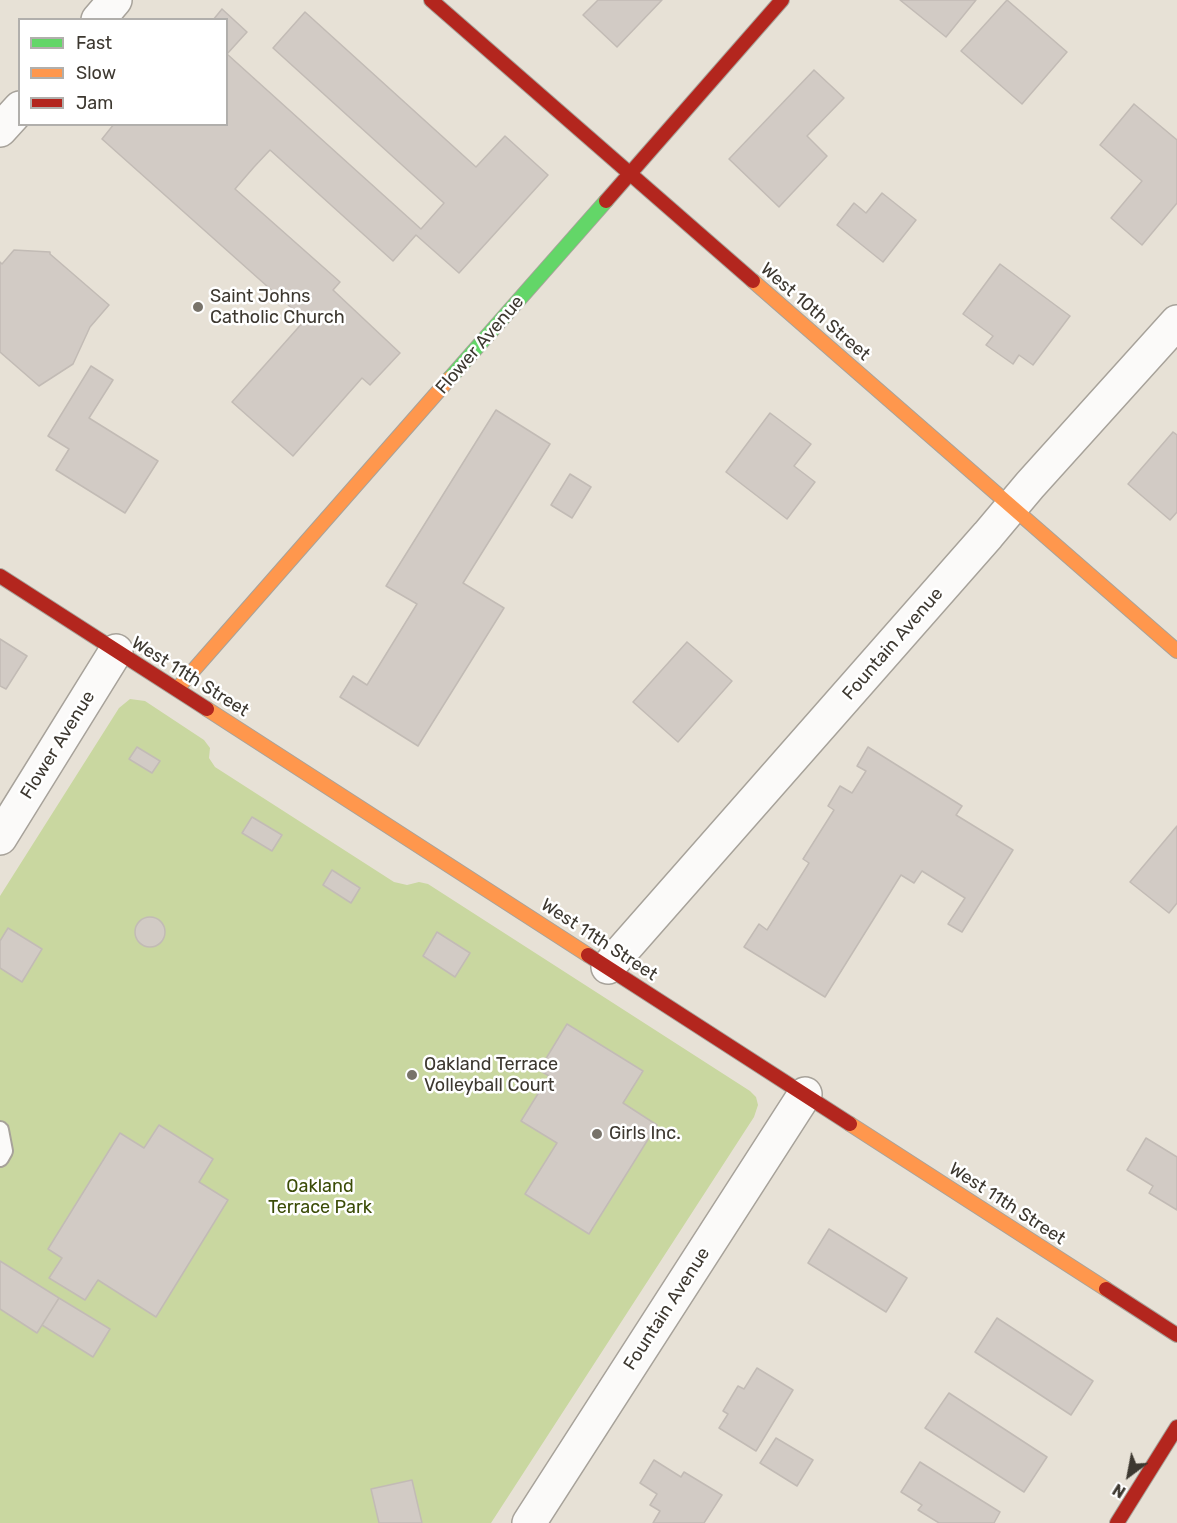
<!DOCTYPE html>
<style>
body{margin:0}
#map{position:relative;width:1177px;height:1523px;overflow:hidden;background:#e7e1d6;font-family:Rubik,sans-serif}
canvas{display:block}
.legend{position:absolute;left:18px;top:18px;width:210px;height:108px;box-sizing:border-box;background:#fff;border:2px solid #b1afac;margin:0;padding:8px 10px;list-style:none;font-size:18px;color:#3d3830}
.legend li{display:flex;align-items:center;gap:12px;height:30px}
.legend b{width:30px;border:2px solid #b1afac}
.north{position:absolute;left:1099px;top:1445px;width:60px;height:60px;-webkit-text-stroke:4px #fff;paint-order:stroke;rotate:212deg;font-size:16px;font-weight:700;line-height:24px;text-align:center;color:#3d3830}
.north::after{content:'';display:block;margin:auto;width:21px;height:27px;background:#3d3830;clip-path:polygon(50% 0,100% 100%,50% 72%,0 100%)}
</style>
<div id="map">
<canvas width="1177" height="1523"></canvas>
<ul class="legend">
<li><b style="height:8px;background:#63d668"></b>Fast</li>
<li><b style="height:8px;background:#ff974d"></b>Slow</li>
<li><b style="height:8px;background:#b3261e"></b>Jam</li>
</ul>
<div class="north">N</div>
</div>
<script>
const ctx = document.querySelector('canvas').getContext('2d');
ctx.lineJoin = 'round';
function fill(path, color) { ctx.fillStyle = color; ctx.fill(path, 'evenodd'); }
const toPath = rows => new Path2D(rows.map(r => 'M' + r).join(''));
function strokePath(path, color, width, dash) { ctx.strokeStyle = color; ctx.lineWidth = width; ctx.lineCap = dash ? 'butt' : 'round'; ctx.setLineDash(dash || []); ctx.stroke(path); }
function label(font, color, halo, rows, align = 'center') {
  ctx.font = font + ' Rubik,sans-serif'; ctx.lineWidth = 5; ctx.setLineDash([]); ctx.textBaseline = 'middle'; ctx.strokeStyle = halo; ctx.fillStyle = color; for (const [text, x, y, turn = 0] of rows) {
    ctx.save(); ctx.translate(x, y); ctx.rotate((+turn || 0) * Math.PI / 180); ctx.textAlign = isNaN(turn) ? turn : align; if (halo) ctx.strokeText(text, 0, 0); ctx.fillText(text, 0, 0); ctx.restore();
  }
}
const green = toPath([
 [130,699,145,701,204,740,210,748,209,758,215,767,394,882,407,885,419,882,428,884,750,1091,756,1097,758,1105,754,1117,491,1523,0,1523,0,896,119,708]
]);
const building = toPath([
 [598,0,662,0,617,47,583,15,598,0],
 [900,0,976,0,946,37,900,0],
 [1007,0,1067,52,1022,104,961,51,1007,0],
 [222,9,247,32,227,54,421,229,444,203,273,48,305,12,476,167,505,136,548,175,459,273,416,235,393,261,270,150,254,167,235,189,340,282,333,290,400,353,370,385,362,378,293,456,232,402,305,320,102,139,114,124,226,124,226,20,213,20,222,9],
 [814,70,844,98,807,136,827,156,779,207,729,159,814,70],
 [1134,104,1177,140,1177,203,1142,245,1111,218,1142,181,1100,145,1134,104],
 [882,193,916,220,883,262,837,225,854,203,866,213,882,193],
 [14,250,50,252,50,254,109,305,90,327,73,364,39,386,0,352,0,262,2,264,14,250],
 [1000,264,1070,316,1033,365,1019,355,1013,364,986,345,993,336,963,314,1000,264],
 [91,366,113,380,89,418,158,461,125,513,56,470,69,449,48,436,91,366],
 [496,410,550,444,463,583,504,608,418,746,340,697,353,676,367,685,417,604,386,586,496,410],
 [770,413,811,444,794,466,815,482,787,519,726,472,770,413],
 [1173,432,1177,435,1177,512,1170,520,1128,484,1173,432],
 [570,474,591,487,572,518,551,505,570,474],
 [0,639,27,656,6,689,0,686,0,639],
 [687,642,732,681,678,742,633,702,687,642],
 [137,747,160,761,152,773,129,759,137,747],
 [868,747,962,806,956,815,1013,850,962,932,948,924,965,898,922,871,914,883,901,875,825,997,744,947,759,924,767,930,809,863,803,859,834,810,828,806,840,786,852,793,866,771,857,766,868,747],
 [252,817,282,835,272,851,242,833,252,817],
 [1177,826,1177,903,1169,913,1130,882,1177,826],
 [332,870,360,888,351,903,323,885,332,870],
 '135 932a15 15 0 1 1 30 0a15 15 0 1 1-30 0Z',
 [8,928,42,949,22,982,0,968,0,941,8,928],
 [437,932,470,953,455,977,423,956,437,932],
 [567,1024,643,1071,623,1103,657,1125,589,1234,525,1194,557,1143,521,1121,549,1076,539,1070,567,1024],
 [159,1125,213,1159,199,1182,228,1200,156,1317,98,1280,85,1300,49,1278,62,1258,48,1249,120,1133,144,1148,159,1125],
 [1146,1138,1177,1157,1177,1210,1149,1193,1153,1186,1127,1170,1146,1138],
 [829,1229,907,1278,886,1312,808,1263,829,1229],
 [0,1261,59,1298,37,1333,0,1309,0,1261],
 [59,1298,110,1329,93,1357,42,1325,59,1298],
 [997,1318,1093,1381,1071,1415,975,1352,997,1318],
 [757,1368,793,1390,756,1451,719,1428,728,1414,723,1411,738,1386,744,1389,757,1368],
 [949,1393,1047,1457,1024,1492,925,1428,949,1393],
 [776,1438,813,1460,797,1486,760,1463,776,1438],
 [654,1460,681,1477,684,1472,722,1495,704,1523,653,1523,660,1511,650,1505,657,1494,640,1483,654,1460],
 [920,1462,1000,1512,994,1523,939,1523,918,1510,922,1505,901,1492,920,1462],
 [412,1480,422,1523,379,1523,371,1489,412,1480]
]);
const lane = toPath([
 [0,1130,4,1151,0,1158]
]);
const street = toPath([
 [98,20,115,0],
 [0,130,20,108],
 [0,838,116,651],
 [608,967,988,535,1030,485,1177,322],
 [529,1523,805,1094]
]);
const fast = toPath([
 [450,378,606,201]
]);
const slow = toPath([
 [753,281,1177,651],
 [177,689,450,378],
 [207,709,588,955],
 [850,1124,1106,1289]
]);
const jam = toPath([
 [431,0,753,281],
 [606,201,782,0],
 [0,576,207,709],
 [588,955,850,1124],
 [1106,1289,1177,1335],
 [1117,1523,1177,1427]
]);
const markers = [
 [198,307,6,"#78736a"],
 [412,1075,6,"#78736a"],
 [597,1134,6,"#78736a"]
];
const poiNames = [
 ["Saint Johns",210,297],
 ["Catholic Church",210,318],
 ["Oakland Terrace",424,1065],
 ["Volleyball Court",424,1086],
 ["Girls Inc.",609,1134]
];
const streetNames = [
 ["West 10th Street",815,312,41],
 ["Flower Avenue",480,345,-49],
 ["Fountain Avenue",893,644,-49],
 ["West 11th Street",190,677,32],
 ["Flower Avenue",58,745,-58],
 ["West 11th Street",599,940,33],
 ["West 11th Street",1007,1204,33],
 ["Fountain Avenue",667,1309,-57]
];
const parkNames = [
 ["Oakland",320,1187],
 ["Terrace Park",320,1208]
];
fill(green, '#c9d7a0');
fill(building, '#d2cbc5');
strokePath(building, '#c2bbb5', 1.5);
strokePath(lane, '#a7a29a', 20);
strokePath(street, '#a7a29a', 36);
strokePath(fast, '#a7a29a', 16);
strokePath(slow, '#a7a29a', 16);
strokePath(jam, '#a7a29a', 16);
strokePath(lane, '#fbfaf9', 16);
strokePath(street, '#fbfaf9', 33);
strokePath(fast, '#63d668', 14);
strokePath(slow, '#ff974d', 14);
strokePath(jam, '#b3261e', 14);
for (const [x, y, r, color] of markers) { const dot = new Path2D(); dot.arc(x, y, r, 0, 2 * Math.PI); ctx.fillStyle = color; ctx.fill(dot); strokePath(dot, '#fff', 2); }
label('18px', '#3d3830', '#fff', poiNames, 'left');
label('18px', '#3d3830', '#fff', streetNames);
label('18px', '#3b4c07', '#fff', parkNames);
</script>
